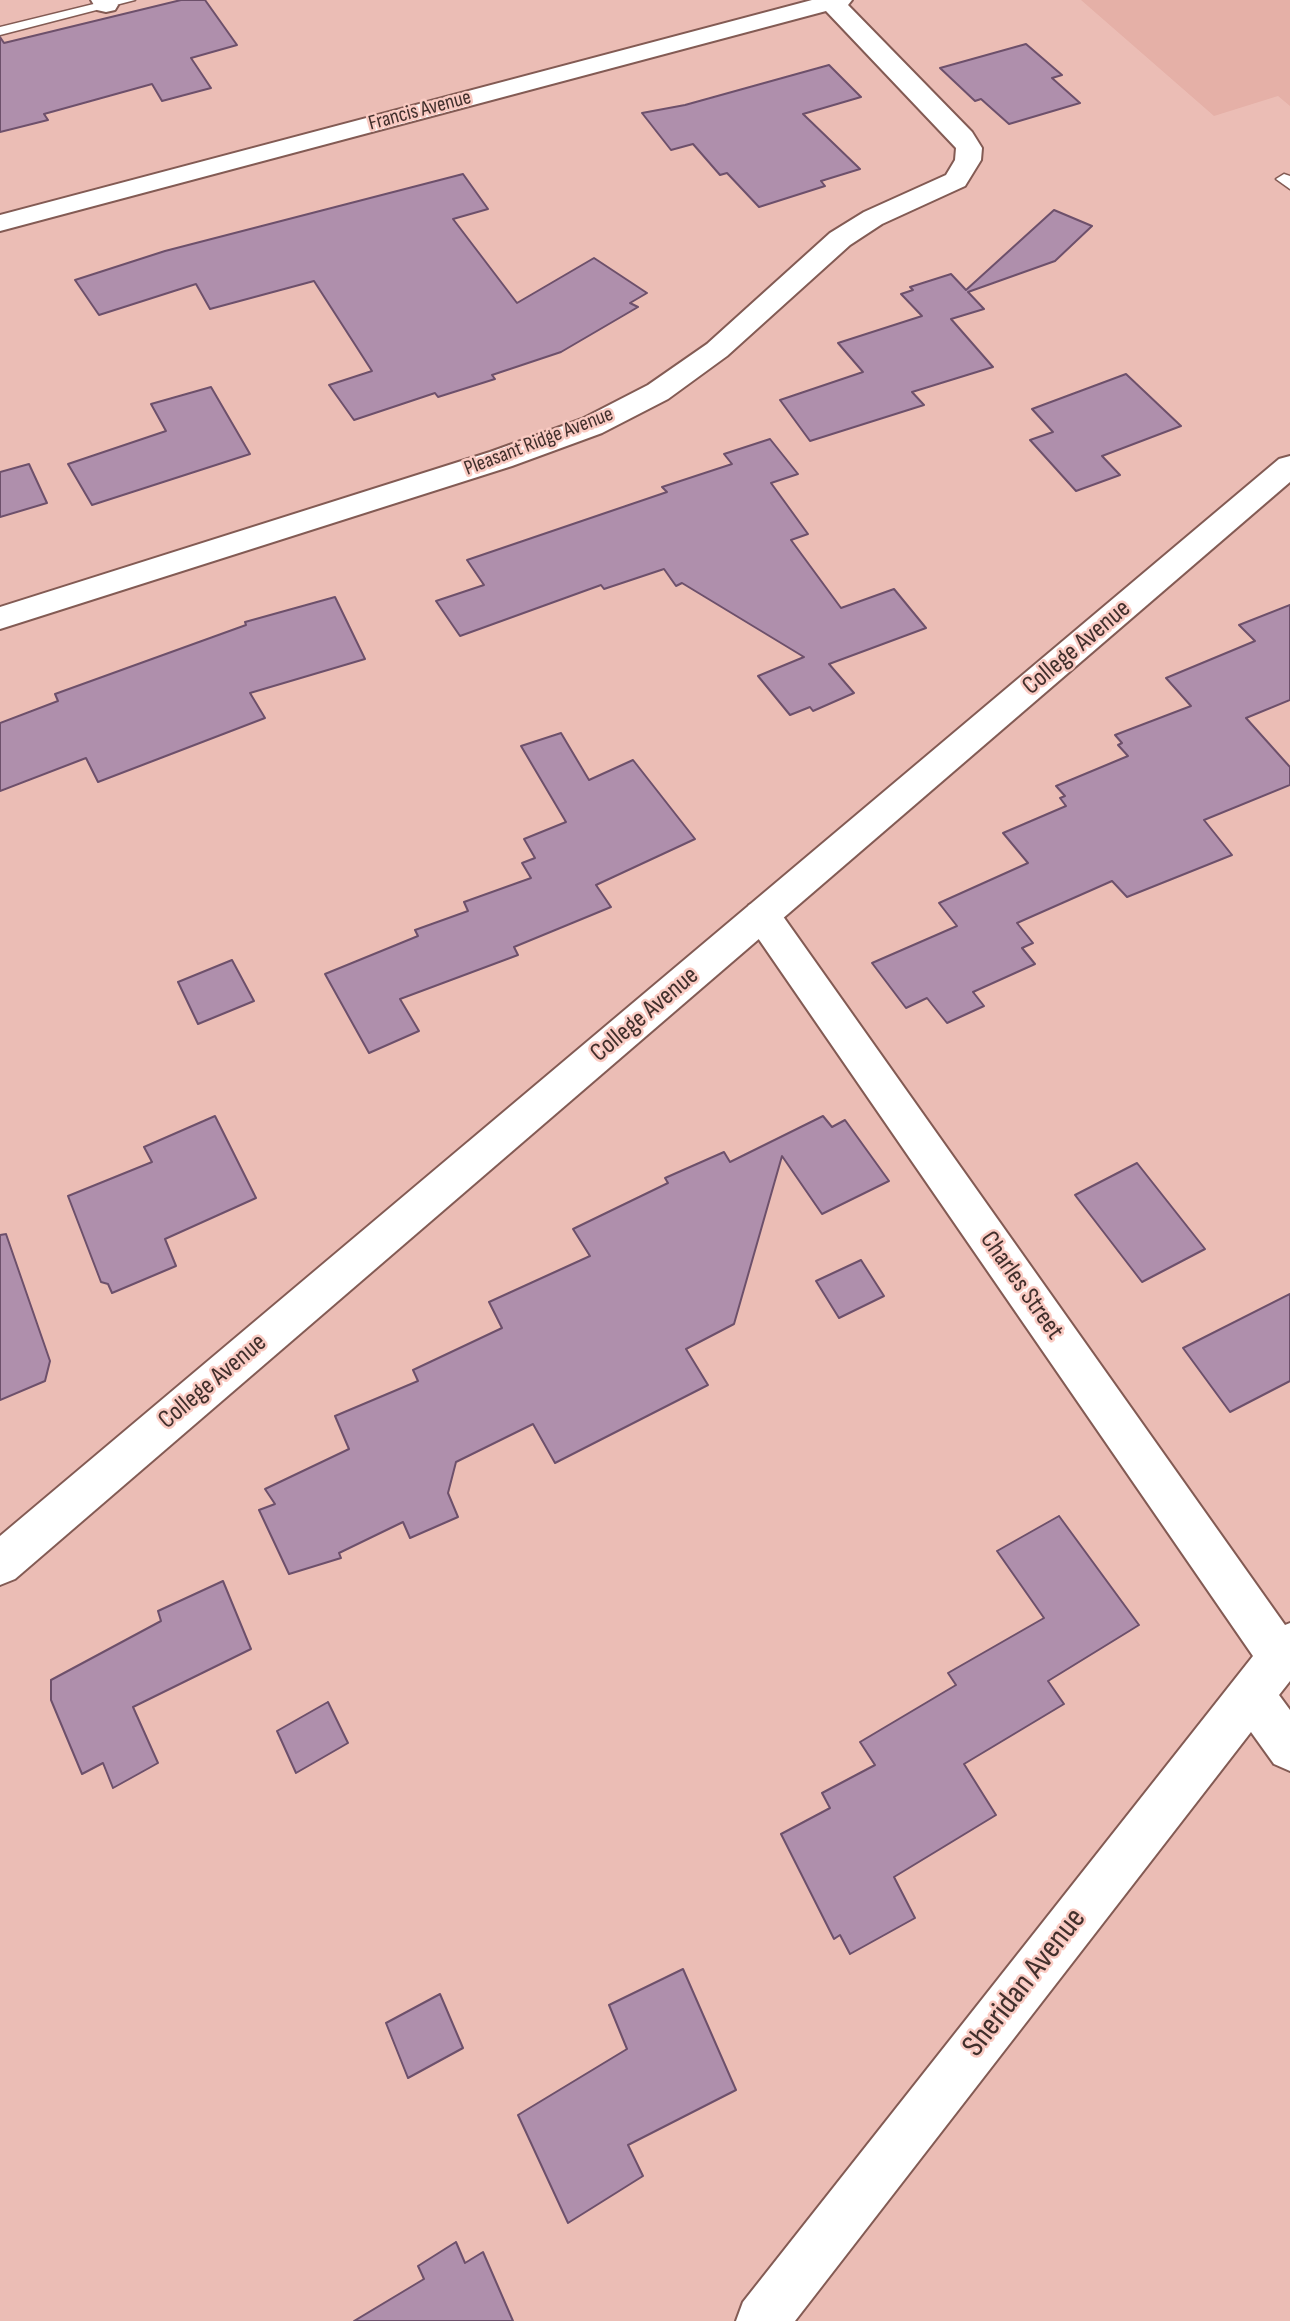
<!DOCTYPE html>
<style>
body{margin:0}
canvas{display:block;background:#ebbdb5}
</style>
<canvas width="1290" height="2321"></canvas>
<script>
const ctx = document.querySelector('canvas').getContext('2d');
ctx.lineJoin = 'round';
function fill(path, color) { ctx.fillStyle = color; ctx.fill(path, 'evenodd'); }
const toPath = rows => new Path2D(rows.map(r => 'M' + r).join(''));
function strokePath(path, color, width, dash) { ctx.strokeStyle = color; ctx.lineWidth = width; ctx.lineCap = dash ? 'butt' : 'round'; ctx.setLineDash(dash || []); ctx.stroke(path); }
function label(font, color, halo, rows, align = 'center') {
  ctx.font = font + ' "Sofia Sans Condensed",sans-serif'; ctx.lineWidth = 5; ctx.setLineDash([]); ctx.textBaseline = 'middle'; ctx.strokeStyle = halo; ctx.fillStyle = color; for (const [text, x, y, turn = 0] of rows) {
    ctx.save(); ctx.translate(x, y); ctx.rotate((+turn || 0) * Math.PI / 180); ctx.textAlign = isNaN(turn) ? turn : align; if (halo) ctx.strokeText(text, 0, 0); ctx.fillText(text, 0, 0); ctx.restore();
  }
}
const built = toPath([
 [1081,0,1290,0,1290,106,1278,96,1214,116]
]);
const building = toPath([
 [181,0,205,0,237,45,191,58,211,88,162,101,152,84,44,114,48,120,0,132,0,37,4,43,181,0],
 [1026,44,1062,75,1052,78,1080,103,1009,124,981,99,975,101,940,68,1026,44],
 [829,65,861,97,803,114,860,169,821,181,825,186,759,207,727,173,720,175,693,144,671,150,642,113,685,105,829,65],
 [463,174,488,209,453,219,517,303,594,258,647,293,630,303,638,307,561,352,492,375,495,379,438,397,435,393,354,420,329,385,372,371,314,281,210,309,196,284,99,315,75,280,165,251,463,174],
 [1054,210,1092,226,1055,261,968,292,984,309,951,319,993,367,912,392,924,405,810,441,780,400,863,372,838,343,922,316,901,294,913,290,910,287,951,274,966,290,1054,210],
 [1126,374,1181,426,1102,456,1120,475,1076,491,1030,440,1053,432,1032,409,1126,374],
 [211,387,250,454,92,505,68,464,166,431,151,404,211,387],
 [770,439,798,474,771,483,808,534,791,540,841,608,894,589,926,628,829,664,854,693,813,711,810,707,790,715,758,676,804,657,682,583,676,586,664,569,604,589,601,585,460,636,436,601,484,585,467,560,667,492,662,487,732,464,724,454,770,439],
 [29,464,47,503,0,517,0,472,29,464],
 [335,597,365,659,250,693,265,718,98,782,86,758,0,791,0,723,58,701,55,694,246,625,245,622,335,597],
 [1290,605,1290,700,1246,718,1290,767,1290,785,1204,820,1232,855,1127,897,1112,881,1017,923,1033,943,1022,948,1035,964,973,992,984,1006,947,1023,927,998,906,1008,872,963,957,926,939,903,1028,863,1003,833,1066,806,1060,798,1065,796,1056,786,1128,756,1118,745,1122,743,1115,735,1191,706,1166,678,1255,641,1239,625,1290,605],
 [561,733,589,780,633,760,695,839,596,885,611,907,514,947,518,955,400,999,419,1031,369,1053,325,974,418,936,415,930,468,911,464,902,531,878,522,863,535,858,524,839,566,822,521,746,561,733],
 [232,960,254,1001,198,1024,178,982,232,960],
 [215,1116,256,1198,165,1239,176,1266,112,1293,108,1284,101,1282,68,1196,152,1162,144,1147,215,1116],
 [823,1116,832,1127,845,1120,889,1181,822,1214,782,1156,734,1324,686,1349,708,1385,555,1463,533,1424,456,1462,448,1493,458,1517,410,1538,403,1522,339,1553,341,1558,289,1574,259,1510,275,1504,265,1489,349,1449,335,1416,418,1381,413,1370,502,1328,489,1302,590,1256,573,1229,668,1183,665,1178,724,1152,730,1162,823,1116],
 [1137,1163,1205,1249,1142,1282,1075,1195,1137,1163],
 [6,1234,50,1361,45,1381,0,1400,0,1235,6,1234],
 [861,1260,884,1296,839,1318,816,1281,861,1260],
 [1290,1294,1290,1381,1230,1412,1183,1348,1290,1294],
 [1059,1516,1139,1625,1048,1681,1064,1704,964,1764,996,1815,894,1877,915,1918,850,1954,840,1935,834,1939,781,1834,830,1808,822,1793,875,1765,860,1742,956,1685,948,1673,1044,1618,997,1551,1059,1516],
 [223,1581,251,1649,133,1707,158,1763,113,1788,103,1763,82,1774,51,1700,51,1680,161,1621,158,1611,223,1581],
 [328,1702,348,1743,296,1773,277,1731,328,1702],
 [683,1969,736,2090,628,2145,643,2176,568,2223,518,2115,627,2049,609,2005,683,1969],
 [440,1994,463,2048,408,2078,386,2023,440,1994],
 [456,2242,465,2263,483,2252,513,2321,354,2321,424,2279,418,2266,456,2242]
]);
const service = toPath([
 [110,0,135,0,0,35,0,27,110,0],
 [1284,174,1290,176,1290,189,1276,179,1284,174]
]);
const minor = toPath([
 [91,0,115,0,118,5,115,10,106,12,97,10,91,0],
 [812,0,852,0,848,5,972,132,982,148,981,160,965,186,882,224,850,245,727,356,668,399,602,433,512,466,0,629,0,607,490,452,582,419,648,385,707,344,830,233,864,212,946,175,955,160,956,148,826,11,0,231,0,215,812,0],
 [762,901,775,905,1285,1625,1290,1623,1290,1681,1279,1695,1290,1710,1290,1771,1274,1764,1251,1732,795,2321,736,2321,743,2302,1253,1656,749,925,744,915,749,905,762,901]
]);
const secondary = toPath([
 [1290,456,1290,482,15,1579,0,1585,0,1536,1279,459,1290,456]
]);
const farStreetnames = [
 ["Francis Avenue",420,111,-15],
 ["Pleasant Ridge Avenue",539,442,-21]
];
const streetNames = [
 ["College Avenue",1077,648,-40],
 ["College Avenue",645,1015,-40],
 ["Charles Street",1021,1286,55],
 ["College Avenue",213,1382,-40]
];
const nearStreetnames = [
 ["Sheridan Avenue",1025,1983,-52]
];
fill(built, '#e5b0a7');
fill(building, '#af8fac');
strokePath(building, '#6d506b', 2);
strokePath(service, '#835b54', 3);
strokePath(minor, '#835b54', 4);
strokePath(secondary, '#835b54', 4);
fill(service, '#fff');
fill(minor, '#fff');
fill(secondary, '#fff');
label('21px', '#412f2c', '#f9cac2', farStreetnames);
label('26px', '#412f2c', '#f9cac2', streetNames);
label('32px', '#412f2c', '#f9cac2', nearStreetnames);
</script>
